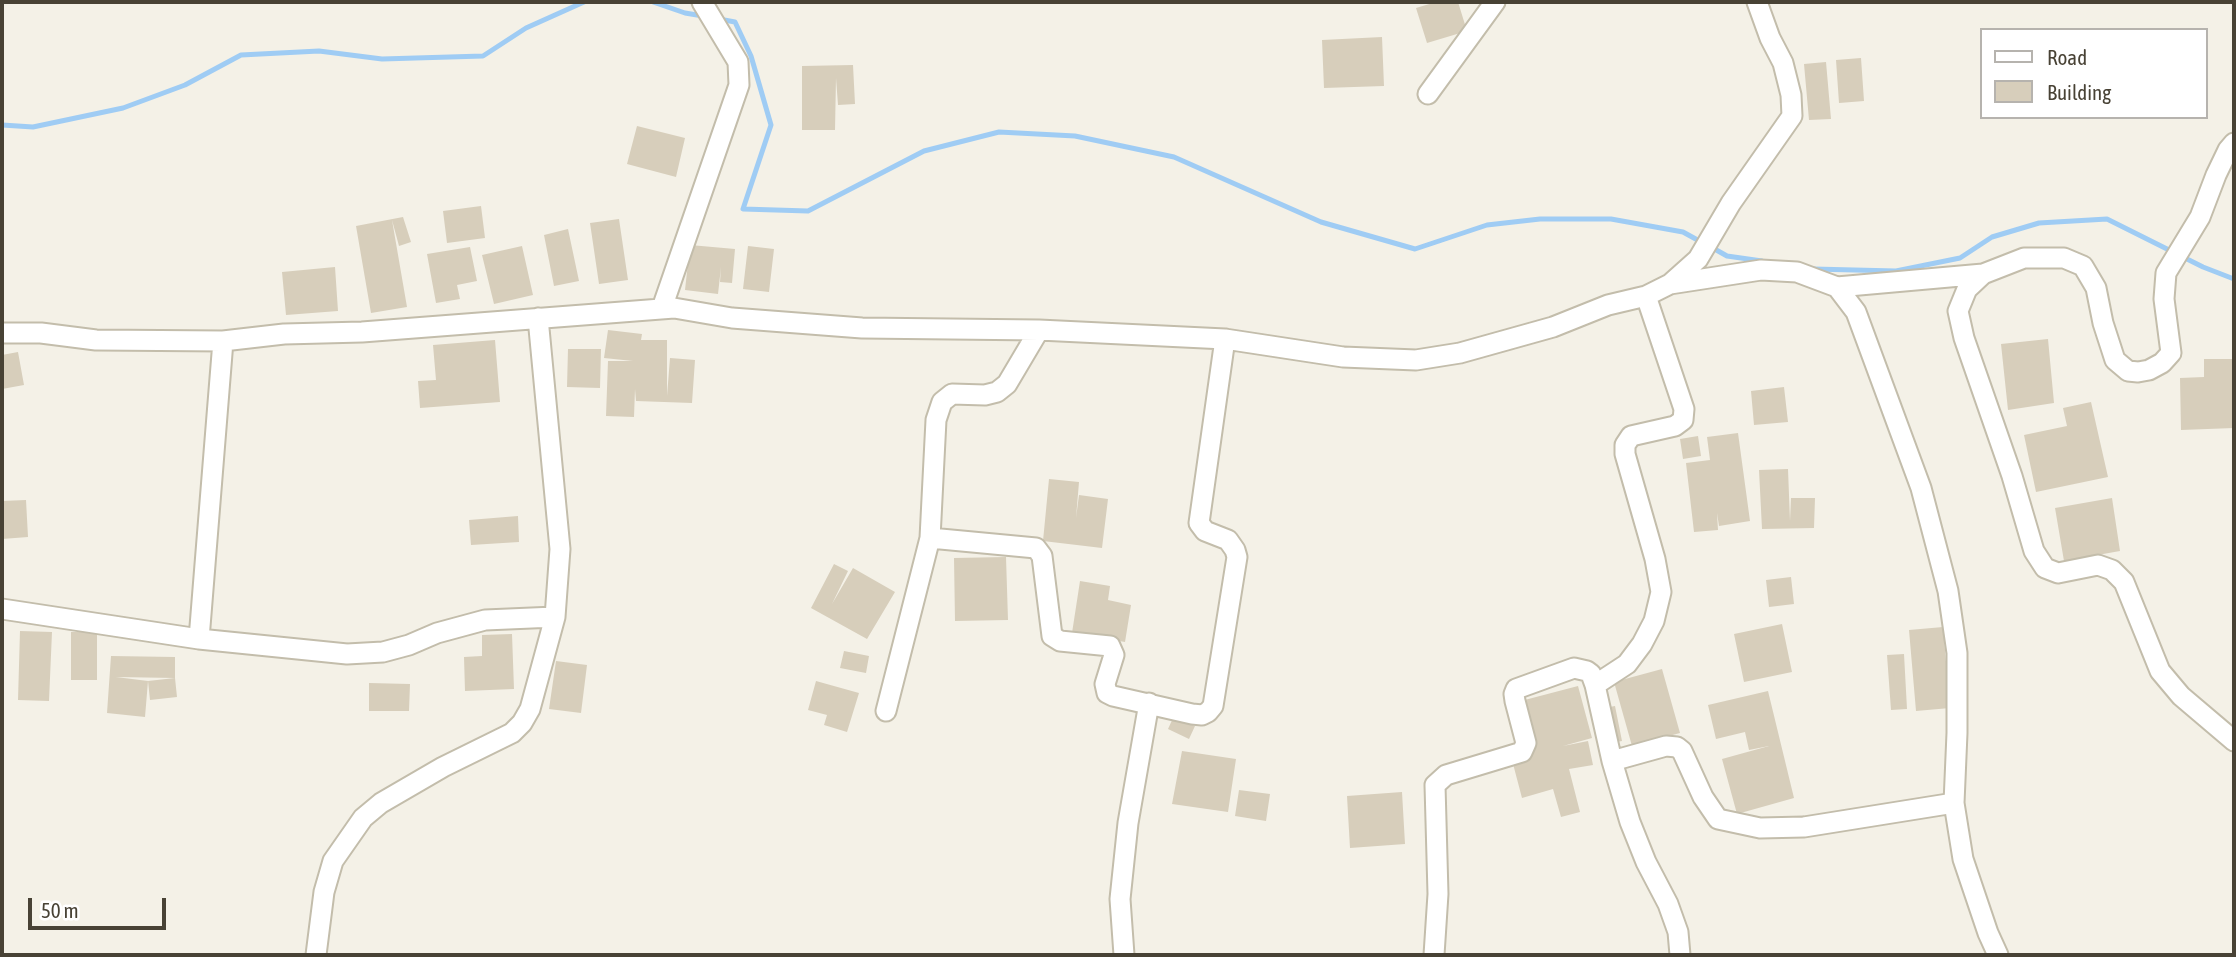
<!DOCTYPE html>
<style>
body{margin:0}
#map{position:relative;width:2236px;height:957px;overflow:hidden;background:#f4f1e7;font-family:"Asap Condensed",sans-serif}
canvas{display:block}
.frame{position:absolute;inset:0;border:4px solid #484235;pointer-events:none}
.legend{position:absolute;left:1980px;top:28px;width:228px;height:91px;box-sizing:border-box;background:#fff;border:2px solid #b6b3ae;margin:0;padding:9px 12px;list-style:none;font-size:21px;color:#484235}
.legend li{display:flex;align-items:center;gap:14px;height:35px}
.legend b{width:35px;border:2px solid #b6b3ae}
.scale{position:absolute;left:28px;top:898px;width:138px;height:32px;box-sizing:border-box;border:4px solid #484235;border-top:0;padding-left:9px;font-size:21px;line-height:24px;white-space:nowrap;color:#484235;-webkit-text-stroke:5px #fff;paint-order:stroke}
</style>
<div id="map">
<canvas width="2236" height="957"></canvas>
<div class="frame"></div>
<ul class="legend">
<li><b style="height:9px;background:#fff"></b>Road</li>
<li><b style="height:19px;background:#d7cebb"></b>Building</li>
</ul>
<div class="scale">50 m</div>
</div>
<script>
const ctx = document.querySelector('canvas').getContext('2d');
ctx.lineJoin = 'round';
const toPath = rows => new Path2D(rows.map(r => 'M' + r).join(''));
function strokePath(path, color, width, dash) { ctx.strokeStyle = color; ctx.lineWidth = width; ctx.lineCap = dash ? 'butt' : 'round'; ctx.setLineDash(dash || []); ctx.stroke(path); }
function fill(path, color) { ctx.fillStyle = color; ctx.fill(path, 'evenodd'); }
const stream = toPath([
 [653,2,685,13,703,16],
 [719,19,735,22,751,56,771,125,743,209,808,211,924,151,999,132,1075,136,1174,157,1321,222,1415,249,1487,225,1540,219,1611,219,1683,232,1703,243],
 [2,125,33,127,123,108,185,85,241,55,319,51,382,59,483,56,526,28,584,2],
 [1711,247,1727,256,1762,261],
 [1813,269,1896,271,1960,258,1992,237,2039,223,2107,219,2203,267,2234,279]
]);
const building = toPath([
 [1436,2,1458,2,1467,31,1427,43,1416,8],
 [1382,37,1384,86,1324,88,1322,40],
 [1861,58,1864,101,1839,103,1836,60],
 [1826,62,1831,119,1809,120,1804,64],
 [853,65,855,104,838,105,836,78,835,130,802,130,802,66],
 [637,126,685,138,676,177,627,164],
 [481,206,485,238,447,243,443,211],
 [403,217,411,242,399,246,392,220,407,307,371,313,356,226],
 [619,219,628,280,599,284,590,223],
 [568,229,579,281,554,286,544,235],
 [690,245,735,249,732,283,720,282,721,267,718,294,685,290],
 [522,246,533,295,494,304,482,255],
 [748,246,774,249,769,292,743,289],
 [470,247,477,281,457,285,460,299,436,303,427,254],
 [335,267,338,311,286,315,282,272],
 [608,330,642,334,641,340,667,340,667,396,670,358,695,360,692,403,636,401,635,389,634,417,606,416,608,361,633,361,604,358],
 [2048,339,2054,403,2008,410,2001,344],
 [495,340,500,402,420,408,418,381,436,380,433,345],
 [568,349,601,349,600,388,567,387],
 [18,352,24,385,2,389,2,355],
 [2204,359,2234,359,2234,428,2181,430,2180,378,2204,377],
 [1784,387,1788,422,1754,425,1751,391],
 [2091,402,2108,477,2036,492,2024,435,2067,426,2063,408],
 [1738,433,1750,521,1719,526,1717,513,1718,530,1694,532,1686,463,1710,460,1707,437],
 [1698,436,1701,456,1683,459,1680,439],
 [1788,469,1790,521,1791,498,1815,498,1814,528,1762,529,1759,470],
 [1049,479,1079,482,1076,518,1079,495,1108,499,1102,548,1043,541],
 [2112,498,2120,551,2064,561,2055,508],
 [26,500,28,537,2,539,2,501],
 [518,516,519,542,471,545,469,520],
 [1006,557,1008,620,955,621,954,558],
 [834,564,848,571,832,604,853,568,895,592,867,639,811,608],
 [1791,577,1794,604,1769,607,1766,580],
 [1080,581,1110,586,1108,600,1131,605,1125,642,1072,633],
 [1782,624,1792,672,1744,682,1734,634],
 [1943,627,1950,708,1916,711,1909,630],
 [20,631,52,632,49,701,18,700],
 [71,632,97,632,97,680,71,680],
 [512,634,514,689,465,691,464,657,482,656,482,635],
 [844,651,869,656,866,673,840,668],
 [1904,654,1907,709,1891,710,1887,655],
 [111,656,175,657,175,678,116,677,148,681,145,717,107,713],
 [556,661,587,665,581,713,549,709],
 [1662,669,1680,733,1632,746,1614,682],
 [175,678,177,697,150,700,148,681],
 [816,681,859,693,847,732,824,725,827,715,808,710],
 [369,683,410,684,409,711,369,711],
 [1578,686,1592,738,1563,746,1588,741,1593,765,1569,769,1580,812,1561,817,1553,789,1522,798,1512,760,1530,755,1517,702],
 [1768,691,1794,798,1737,814,1722,759,1769,746,1749,750,1745,732,1716,739,1708,705],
 [1615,706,1622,741,1611,743,1604,708],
 [1174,716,1195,726,1189,739,1168,729],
 [1182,751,1236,759,1228,812,1172,804],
 [1239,790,1270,794,1266,821,1235,816],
 [1402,792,1405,844,1350,848,1347,796]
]);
const street = toPath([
 [1428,94,1495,2],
 [2234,143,2228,150,2216,175,2200,217,2166,273,2164,299,2171,353,2162,363,2149,370,2138,372,2128,371,2115,360,2103,323,2096,288,2083,266,2064,258,2024,258,1983,274,1967,289,1958,311,1964,338,2012,476,2034,551,2045,568,2058,573,2098,565,2112,570,2124,582,2160,671,2181,696,2234,741],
 [1670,284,1698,259,1731,203,1792,116,1791,95,1783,63,1770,38,1757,2],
 [1837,287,1983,274],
 [1646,296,1684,409,1683,420,1675,426,1631,436,1625,445,1625,454,1655,559,1661,592,1654,621,1642,644,1627,664,1595,685,1612,761,1630,822,1646,862,1668,904,1678,932,1680,955],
 [662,308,739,85,738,62,702,2],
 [2,333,41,333,96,340,223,341,284,334,362,332,674,308,732,318,862,328,1039,330,1225,339,1343,357,1416,360,1460,353,1553,327,1608,305,1646,296,1670,284,1761,270,1797,272,1837,287,1856,312,1921,488,1948,591,1957,653,1957,733,1954,803,1963,859,1988,933,1998,955],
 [930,538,1036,548,1042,556,1052,636,1060,641,1110,646,1114,655,1105,684,1107,693,1113,696,1192,714,1202,715,1208,712,1213,706,1237,557,1235,550,1228,540,1205,531,1199,523,1225,339],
 [2,609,199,639,347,654,383,652,409,645,437,633,485,620,555,617],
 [199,639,223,341],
 [886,711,930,538,936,420,942,402,952,394,985,395,997,392,1007,384,1039,330],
 [1612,761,1666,746,1677,747,1682,751,1703,797,1718,819,1760,828,1804,827,1954,803],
 [316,955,324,892,333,861,363,818,381,803,443,767,512,733,522,723,530,709,555,617,560,549,538,318],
 [1124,955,1120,899,1128,823,1149,703],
 [1434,955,1438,894,1435,785,1446,775,1522,752,1526,743,1515,701,1514,694,1516,689,1574,668,1587,671,1591,674,1595,685]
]);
strokePath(stream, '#9fccf4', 5);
fill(building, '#d7cebb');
strokePath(street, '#c3bdab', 23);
strokePath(street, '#fff', 19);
</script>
